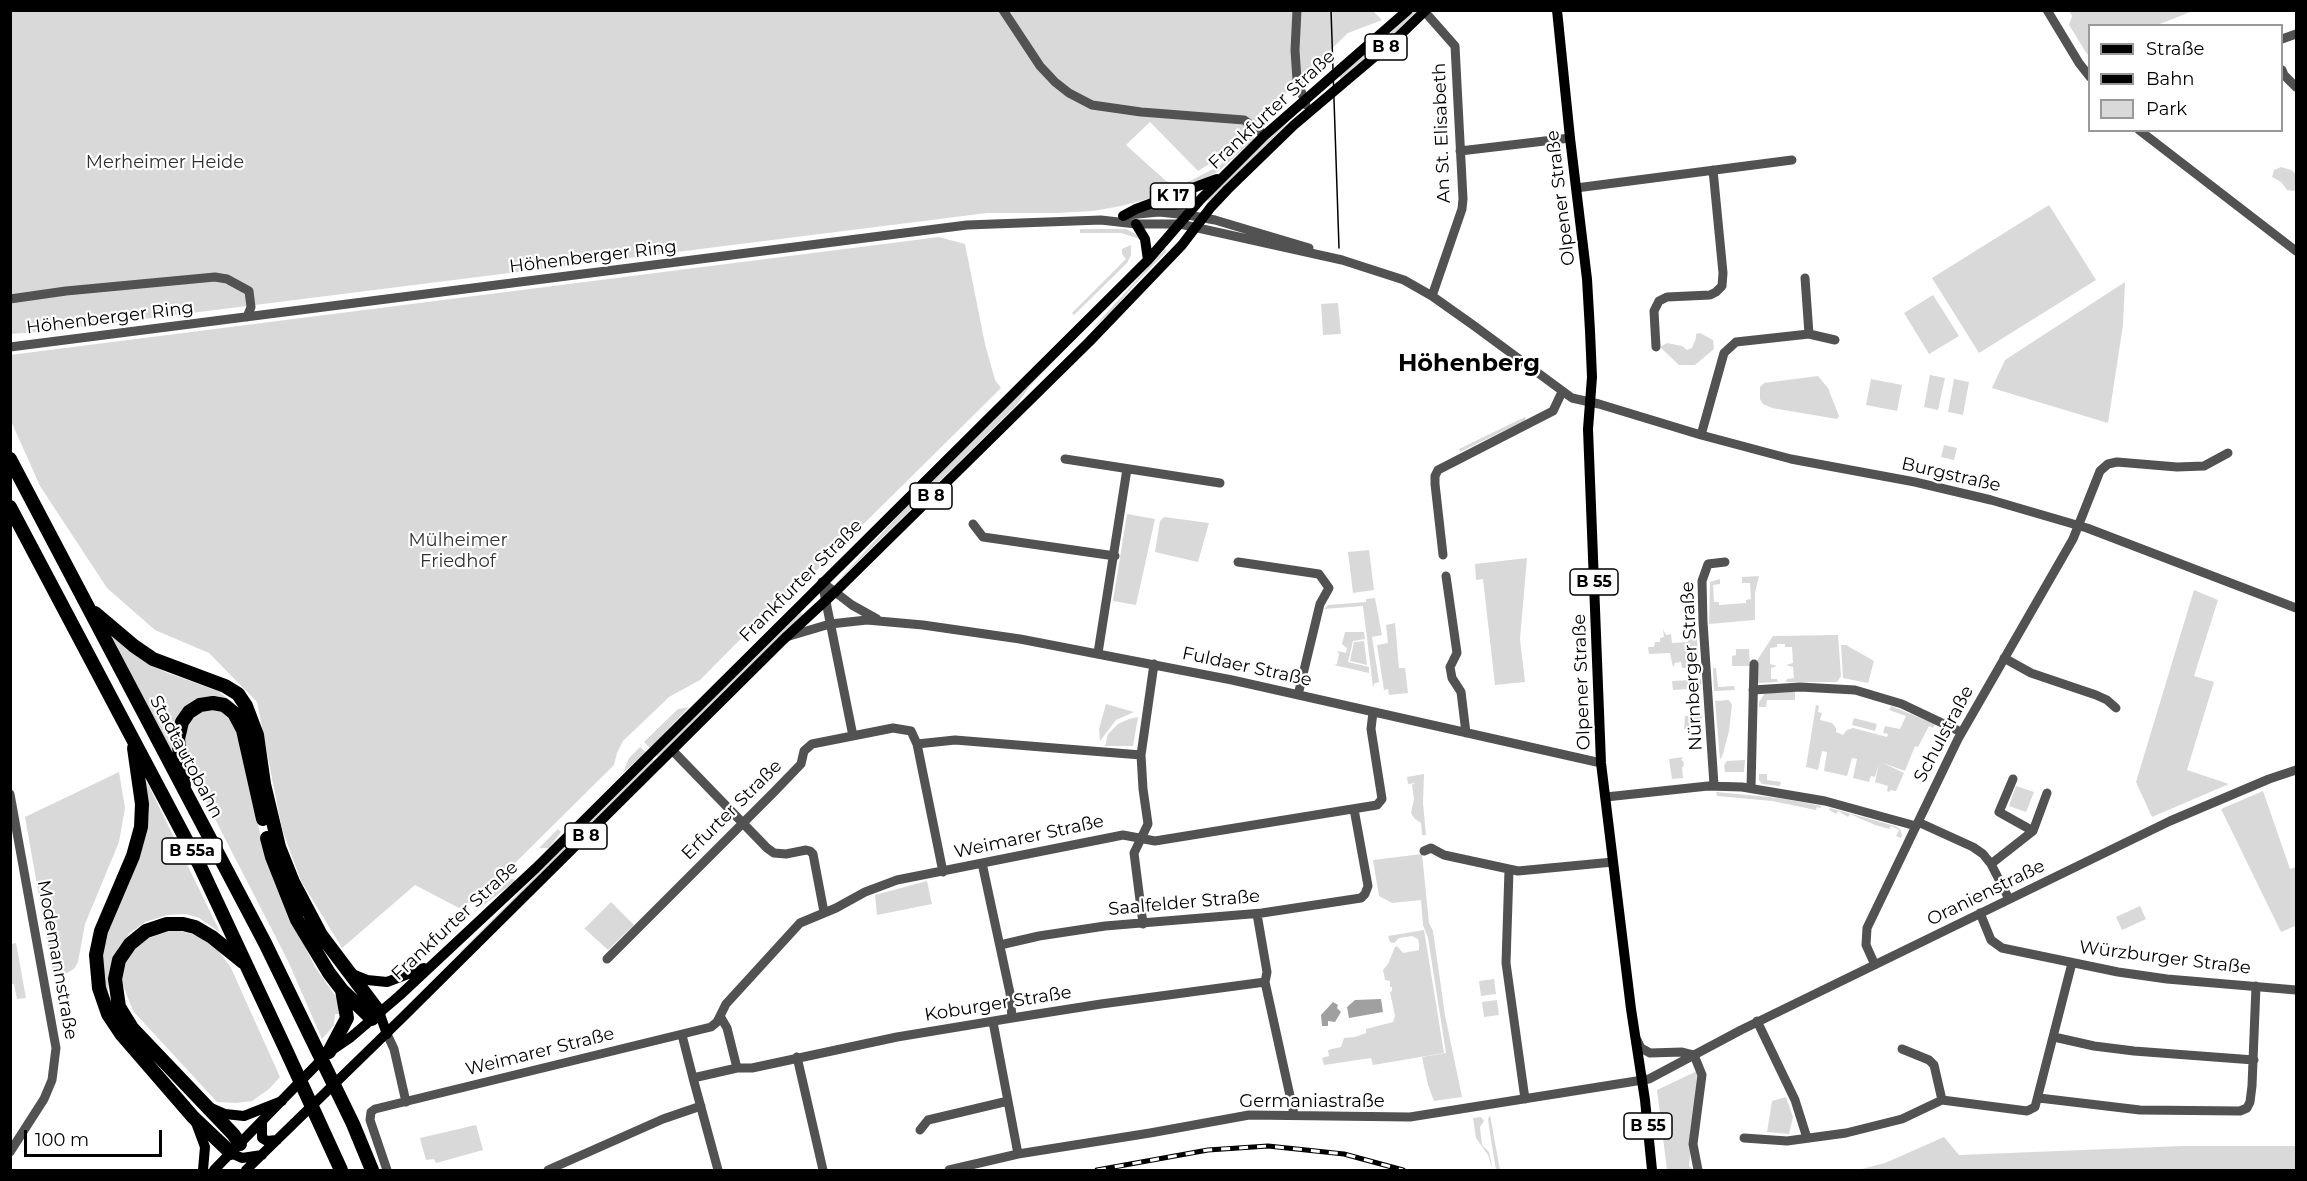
<!DOCTYPE html>
<meta charset="utf-8">
<style>
body{margin:0}
#map{position:relative;width:2307px;height:1181px;overflow:hidden;background:#fff;font-family:Montserrat,sans-serif}
canvas{display:block}
.frame{position:absolute;inset:0;border:12px solid #000;pointer-events:none}
.legend{position:absolute;left:2088px;top:24px;width:195px;height:108px;box-sizing:border-box;background:#fff;border:2px solid #999;margin:0;padding:8px 10px;list-style:none;font-size:18px;color:#000}
.legend li{display:flex;align-items:center;gap:12px;height:30px}
.legend b{width:30px;border:2px solid #999}
.scale{position:absolute;left:24px;top:1130px;width:138px;height:27px;box-sizing:border-box;border:3px solid #000;border-top:0;padding-left:8px;font-size:18px;line-height:21px;white-space:nowrap;color:#000;-webkit-text-stroke:4px #fff;paint-order:stroke}
</style>
<div id="map">
<canvas width="2307" height="1181"></canvas>
<div class="frame"></div>
<ul class="legend">
<li><b style="height:8px;background:#000"></b>Straße</li>
<li><b style="height:8px;background:#000"></b>Bahn</li>
<li><b style="height:16px;background:#d9d9d9"></b>Park</li>
</ul>
<div class="scale">100 m</div>
</div>
<script>
const ctx = document.querySelector('canvas').getContext('2d');
ctx.lineJoin = 'round';
function fill(path, color) { ctx.fillStyle = color; ctx.fill(path, 'evenodd'); }
const toPath = rows => new Path2D(rows.map(r => 'M' + r).join(''));
function strokePath(path, color, width, dash) { ctx.strokeStyle = color; ctx.lineWidth = width; ctx.lineCap = dash ? 'butt' : 'round'; ctx.setLineDash(dash || []); ctx.stroke(path); }
function label(font, color, halo, rows, align = 'center') {
  ctx.font = font + ' Montserrat,sans-serif'; ctx.lineWidth = 4.5; ctx.setLineDash([]); ctx.textBaseline = 'middle'; ctx.strokeStyle = halo; ctx.fillStyle = color; for (const [text, x, y, turn = 0] of rows) {
    ctx.save(); ctx.translate(x, y); ctx.rotate((+turn || 0) * Math.PI / 180); ctx.textAlign = isNaN(turn) ? turn : align; if (halo) ctx.strokeText(text, 0, 0); ctx.fillText(text, 0, 0); ctx.restore();
  }
}
const green = toPath([
 [1372,10,1382,20,1348,33,1219,158,1198,171,1150,122,1126,145,1166,181,1177,185,1179,191,1121,206,1093,211,1056,213,987,213,48,331,11,334,11,11],
 [1414,11,1419,11,1398,31,1341,79,1339,76,1386,37],
 [2069,11,2193,11,2157,25,2090,26,2089,54,2087,54,2069,25,2072,16],
 [1285,123,1287,123,1284,127,1209,201,1207,200],
 [1254,134,1254,139,1220,170,1209,177,1184,186,1186,183,1219,166],
 [2281,167,2291,170,2296,174,2296,188,2294,191,2287,190,2281,182,2272,177,2274,170],
 [2049,205,2096,280,1979,353,1932,278],
 [1080,229,1126,229,1136,234,1140,239,1121,233,1080,233],
 [939,237,965,244,985,344,995,380,1001,388,812,575,797,582,700,680,669,697,623,741,617,753,614,765,512,866,461,909,415,885,342,948,301,881,282,829,257,702,209,653,155,630,107,588,40,486,11,421,10,355],
 [1131,245,1131,255,1127,263,1074,315,1072,313,1126,259,1122,254,1122,249],
 [1165,249,1167,251,1135,284,1113,310,1091,330],
 [2125,282,2123,325,2108,423,1992,388,2005,360],
 [1933,295,1959,336,1929,354,1904,313],
 [1338,303,1341,334,1323,335,1321,304],
 [1700,333,1713,340,1714,349,1695,365,1679,365,1660,347,1667,343,1682,346,1687,350,1692,348,1696,338,1696,334],
 [1065,350,1030,386,1015,407,835,584,917,495],
 [1930,375,1945,378,1938,410,1924,407],
 [1818,376,1828,388,1839,416,1837,419,1772,408,1763,404,1760,399,1760,387,1764,383],
 [1871,379,1902,385,1897,411,1866,405],
 [1954,379,1969,382,1963,415,1948,412],
 [1525,417,1526,420,1460,452,1459,449],
 [1944,445,1957,448,1954,460,1941,457],
 [1127,514,1155,519,1136,605,1113,601],
 [1164,517,1209,523,1198,562,1155,552,1160,521],
 [1369,550,1374,590,1353,593,1348,552],
 [1527,558,1520,639,1525,682,1495,685,1483,579,1476,580,1475,564],
 [1759,576,1755,593,1755,620,1709,624,1710,582,1720,579,1720,584,1713,585,1714,602,1719,602,1719,605,1746,603,1746,600,1751,599,1750,583,1742,583,1742,577],
 [2194,590,2218,600,2194,676,2214,682,2187,770,2229,784,2152,817,2136,782],
 [1375,598,1382,635,1372,637,1379,682,1375,683,1373,687,1363,606,1324,609,1328,605,1366,602,1366,599],
 [800,612,803,615,658,757,656,755],
 [1395,623,1399,668,1405,668,1408,693,1389,695,1388,689,1384,690,1377,645,1388,643,1386,625],
 [1696,627,1699,667,1682,668,1681,662,1675,663,1673,667,1670,653,1649,654,1648,647,1654,647,1655,642,1660,642,1660,638,1664,637,1663,629,1666,635,1671,634,1672,643,1688,642,1688,637,1696,636],
 [108,632,126,649,144,661,165,672,218,691,235,704,225,699,196,701,175,760],
 [1345,632,1364,632,1365,639,1353,641,1348,662,1369,667,1369,673,1334,665,1337,664,1339,654,1337,651,1346,653,1347,648,1342,644],
 [1838,635,1841,676,1837,682,1786,682,1787,679,1794,678,1793,667,1786,665,1793,663,1792,647,1785,647,1785,644,1777,644,1777,647,1770,648,1770,664,1777,666,1771,668,1771,679,1777,679,1778,682,1757,683,1756,662,1773,636],
 [1364,641,1367,665,1350,661,1354,642],
 [1841,645,1846,645,1874,661,1868,683,1843,678],
 [1736,649,1749,649,1750,666,1732,666,1732,656,1736,655],
 [1713,668,1716,668,1718,687,1734,686,1735,690,1714,691],
 [1699,679,1701,679,1701,688,1673,690,1672,681,1692,680,1693,684,1699,684],
 [1795,692,1795,700,1767,700,1766,707,1759,707,1759,702,1765,693],
 [1729,700,1732,705,1729,731,1723,754,1720,760,1715,701],
 [1106,704,1134,712,1116,720,1100,741,1099,729],
 [1816,705,1819,706,1818,712,1822,713,1820,720,1832,723,1836,728,1836,732,1843,735,1847,730,1853,728,1887,737,1888,734,1883,733,1885,726,1900,729,1906,716,1889,710,1891,706,1935,724,1933,728,1929,726,1918,747,1915,746,1905,771,1883,763,1904,773,1896,791,1890,790,1890,792,1887,791,1888,786,1875,782,1879,763,1875,777,1871,776,1869,782,1853,778,1857,759,1852,758,1847,776,1824,771,1827,752,1822,751,1818,770,1806,767],
 [689,707,650,748,644,742,678,709],
 [211,708,222,710,238,727,263,848,285,905,315,967,339,1001,342,1014,335,1014,334,1025,322,1039,288,961,198,786,196,786,188,763,184,742,187,724,195,714],
 [1685,716,1703,716,1695,729,1684,729],
 [1138,717,1133,746,1105,746,1108,734,1118,724,1129,719],
 [1854,718,1877,724,1875,731,1852,725],
 [640,747,646,752,623,773,629,758],
 [1683,757,1681,760,1683,761,1684,766,1682,767,1683,778,1672,779,1669,759],
 [652,759,654,761,461,953,460,952],
 [1745,760,1744,772,1725,772,1724,765,1727,761],
 [119,772,125,808,119,842,85,924,78,962,74,969,58,978,53,975,25,817],
 [1424,774,1423,803,1426,835,1422,835,1421,823,1414,818,1411,813,1414,799,1412,785,1415,783,1408,784,1407,777],
 [1759,774,1767,774,1767,780,1781,782,1780,786,1762,784,1759,780],
 [146,780,220,932,199,918,186,914,167,915,145,922,130,933,119,947,113,959,107,996,102,977,101,953,107,927,145,835,149,815],
 [2016,786,2034,792,2026,812,2009,806],
 [2263,791,2290,869,2296,867,2296,928,2295,926,2281,932,2221,809],
 [1716,792,1779,798,1822,806,1820,808,1817,807,1816,810,1772,801,1717,796],
 [1830,808,1895,826,1900,829,1902,835,1901,838,1896,836,1899,830,1891,826,1889,829,1875,825,1850,814,1848,817,1838,811,1836,814,1829,810],
 [558,829,561,832,549,848,539,848],
 [1422,854,1429,923,1433,931,1445,1015,1462,1097,1434,1101,1428,1085,1422,1057,1446,1053,1428,938,1423,925,1421,900,1392,903,1379,896,1373,860],
 [508,878,517,880,473,913],
 [927,881,932,904,877,915,875,895],
 [611,902,634,925,608,950,585,929,583,930],
 [2140,906,2146,919,2122,930,2116,917],
 [162,930,176,930,192,934,206,940,219,951,231,968,280,1077,269,1089,252,1101,236,1103,217,1102,133,1011,121,980,124,966,132,951,148,938],
 [1424,930,1444,1053,1373,1065,1371,1058,1324,1065,1322,1058,1329,1056,1328,1050,1341,1047,1344,1038,1355,1037,1366,1033,1366,1029,1393,1022,1395,1016,1390,992,1392,991,1392,987,1390,987,1390,981,1385,980,1383,970,1388,964,1395,947,1397,946,1403,953,1419,950,1419,943,1418,939,1412,936,1399,938,1394,943,1390,942,1388,936],
 [16,943,26,998,17,999,14,984,10,984,11,944],
 [1494,979,1496,994,1481,996,1479,981],
 [1497,1000,1499,1015,1484,1017,1482,1002],
 [1697,1071,1698,1075,1689,1166,1694,1170,1667,1170,1657,1090],
 [1786,1097,1793,1117,1789,1134,1767,1132,1772,1101],
 [1490,1115,1500,1170,1496,1170,1492,1146,1488,1119],
 [1481,1117,1484,1121,1480,1127,1482,1145,1489,1152,1493,1170,1488,1155,1476,1138,1473,1118],
 [476,1125,483,1150,436,1163,434,1159,426,1160,420,1138],
 [1944,1137,1959,1155,2183,1146,2296,1146,2296,1170,1858,1170,1885,1163]
]);
const water = toPath([
 [1381,999,1383,1012,1349,1018,1347,1007,1355,1000],
 [1333,1002,1338,1005,1337,1008,1341,1012,1335,1022,1328,1021,1328,1026,1322,1026,1321,1015]
]);
const minor = toPath([
 [1003,10,1040,66,1055,82,1069,93,1092,105,1141,112,1244,120,1265,135],
 [1297,10,1295,50,1297,80,1306,105],
 [2047,10,2079,63,2090,77],
 [1425,12,1455,46,1463,199,1462,209,1432,296],
 [2282,39,2296,34],
 [2282,70,2284,75,2296,87],
 [2139,130,2296,251],
 [1460,151,1570,138],
 [1576,188,1792,160],
 [1127,215,1159,212,1188,215,1215,220,1309,248],
 [10,299,66,291,215,277,227,279,249,291,251,307,247,317],
 [1809,334,1835,340],
 [10,347,967,225,1101,220,1136,224,1180,224,1342,260,1404,280,1432,296,1473,325,1572,398,1599,404,1701,435,1791,459,1915,482,1991,500,2087,528,2296,608],
 [1656,347,1654,311,1659,301,1667,297,1710,295,1716,292,1722,286,1723,273,1713,170],
 [1701,435,1724,353,1736,342,1809,334,1805,278],
 [1065,459,1220,483],
 [973,524,983,537,1115,556],
 [1443,555,1435,484,1435,476,1438,470,1553,411,1562,392],
 [1238,562,1319,574,1329,588,1320,604,1298,695],
 [1446,576,1457,653,1450,667,1452,678,1461,692,1466,733],
 [822,582,853,736],
 [822,582,852,605,877,619],
 [786,637,830,624,867,620,923,625,1020,639,1232,680,1601,763],
 [1098,653,1127,469],
 [2004,658,2031,673,2096,695,2107,700,2116,708],
 [1753,690,1800,687,1855,690,1902,704,1961,732],
 [917,744,943,872],
 [672,750,767,848,774,853,786,854,806,850,810,851,813,854,824,912],
 [2013,779,1999,812,2033,831],
 [1714,785,1703,622,1702,581,1708,564,1725,562],
 [1751,788,1754,664],
 [10,794,56,1048,52,1080,44,1099,10,1152],
 [1606,797,1708,786,1742,787,1825,801,1916,826],
 [1918,822,1973,847,1983,854,1991,864,2009,899],
 [1424,851,1431,848,1444,855,1518,871,1613,862],
 [982,863,1010,993,1012,1018],
 [1991,864,2033,831,2047,793],
 [1509,870,1506,963,1525,1099],
 [1980,913,1991,940,2002,948,2118,972,2167,979,2296,990],
 [1257,914,1267,972,1265,982,1294,1114],
 [1143,924,1134,853,1148,824,1143,789,1141,755,1154,664],
 [1000,945,1039,936,1105,926,1262,913,1361,898,1365,894,1368,886,1354,809],
 [607,959,774,792,801,764,804,751,812,744,893,728,911,731,917,744,955,740,1141,755],
 [1875,965,1866,945,1867,928,1958,739,2073,539,2100,471,2108,464,2117,462,2177,467,2204,466,2228,453],
 [1757,1021,1795,1100,1807,1138],
 [993,1022,1018,1154],
 [387,1034,394,1049,406,1102],
 [682,1035,693,1078,737,1068,727,1028,720,1016],
 [2054,1037,2094,1046,2134,1051,2254,1060],
 [1637,1040,1641,1048,1650,1053,1682,1052,1694,1055],
 [1902,1049,1929,1060,1934,1065,1942,1100],
 [1694,1055,1702,1075,1693,1144,1698,1170],
 [797,1057,823,1170],
 [737,1068,752,1068,897,1037,1012,1018,1101,1004,1265,982],
 [693,1078,718,1170],
 [2039,1098,2140,1110,2240,1111,2247,1108,2250,1102,2252,1086,2256,986],
 [920,1130,928,1120,1008,1101],
 [1744,1138,1787,1141,1846,1133,1902,1119,1942,1100,2027,1111,2035,1107,2072,963],
 [387,1170,370,1120,371,1112,375,1109,711,1027,717,1022,726,1004,800,923,836,908,865,892,897,880,1123,835,1155,841,1377,805,1382,799,1371,729,1373,712],
 [548,1170,663,1119,701,1106],
 [949,1170,1018,1154,1150,1133,1249,1115,1410,1117,1649,1079,1741,1030,2170,821,2269,779,2296,770]
]);
const major = toPath([
 [1557,10,1570,138,1587,279,1590,331,1592,377,1588,429,1601,763,1631,1009,1645,1100,1652,1170],
 [1123,216,1136,209,1217,179],
 [1136,224,1145,239,1148,260],
 [352,974,367,980,387,982,424,968],
 [379,1012,387,1034],
 [209,1107,225,1114,244,1116,282,1101],
 [195,1120,205,1147,203,1170],
 [262,1123,262,1138,267,1141,277,1140],
 [231,1153,242,1158,262,1155],
 [214,1170,329,1052,351,1037,399,996,536,868,1148,260,1200,200,1265,135,1408,10],
 [246,1170,402,1018,785,638,836,591,1089,342,1182,245,1211,207,1228,189,1294,125,1398,37,1426,10]
]);
const highway = toPath([
 [10,459,265,943,353,1124,372,1170],
 [10,507,200,866,286,1050,341,1170],
 [95,613,134,646,153,659,225,686,238,694,246,706,257,735,264,784,279,847,293,882,321,935,379,1012],
 [134,748,142,804,141,827,133,856,101,931,96,955,99,988,108,1014,122,1035,193,1117,231,1153],
 [184,786,178,739,182,722,189,712,200,705,213,703,224,705,234,713,243,730,263,819],
 [267,838,272,857,297,920,329,973,342,990,372,1019],
 [329,1052,347,1018,342,990],
 [240,1144,233,1134,132,1028,119,1007,115,979,119,960,130,944,146,931,167,924,183,924,195,927,212,937,243,962]
]);
const tram = toPath([
 [1331,10,1339,248]
]);
const rail = toPath([
 [1097,1170,1208,1150,1268,1146,1344,1154,1403,1170]
]);
const shields = [
 [1386,47,42],
 [1173,196,45],
 [931,496,42],
 [1594,582,48],
 [586,836,42],
 [192,851,60],
 [1648,1126,48]
];
const shieldNames = [
 ["B 8",1386,47],
 ["K 17",1173,196],
 ["B 8",931,496],
 ["B 55",1594,582],
 ["B 8",586,836],
 ["B 55a",192,851],
 ["B 55",1648,1126]
];
const streetNames = [
 ["Frankfurter Straße",1272,110,-43],
 ["An St. Elisabeth",1442,133,-92],
 ["Olpener Straße",1561,198,-97],
 ["Höhenberger Ring",593,257,-7],
 ["Höhenberger Ring",110,318,-7],
 ["Burgstraße",1951,475,13],
 ["Frankfurter Straße",801,581,-45],
 ["Nürnberger Straße",1692,666,-93],
 ["Fuldaer Straße",1247,667,12],
 ["Olpener Straße",1582,682,-92],
 ["Schulstraße",1944,734,-62],
 ["Stadtautobahn",186,757,62],
 ["Erfurter Straße",732,810,-45],
 ["Weimarer Straße",1029,837,-12],
 ["Oranienstraße",1986,893,-26],
 ["Saalfelder Straße",1184,903,-5],
 ["Frankfurter Straße",455,921,-43],
 ["Würzburger Straße",2165,958,7],
 ["Modemannstraße",57,960,80],
 ["Koburger Straße",998,1004,-9],
 ["Weimarer Straße",540,1052,-14],
 ["Germaniastraße",1312,1102]
];
const parkNames = [
 ["Merheimer Heide",165,163],
 ["Mülheimer",458,541],
 ["Friedhof",458,562]
];
const districtNames = [
 ["Höhenberg",1469,364]
];
fill(green, '#d9d9d9');
fill(water, '#a0a0a0');
strokePath(minor, '#525252', 9);
strokePath(major, '#000', 10);
strokePath(highway, '#000', 14);
strokePath(tram, '#000', 1.5);
strokePath(rail, '#000', 5);
strokePath(rail, '#fff', 3, [9]);
for (const [x, y, w] of shields) { const box = new Path2D(); box.roundRect(x - w / 2, y - 13, w, 26, 4.5); ctx.fillStyle = '#fff'; ctx.fill(box); strokePath(box, '#000', 1.5); }
label('bold 16px', '#000', null, shieldNames);
label('18px', '#000', '#fff', streetNames);
label('18px', '#303030', '#fff', parkNames);
label('bold 24px', '#000', '#fff', districtNames);
</script>
